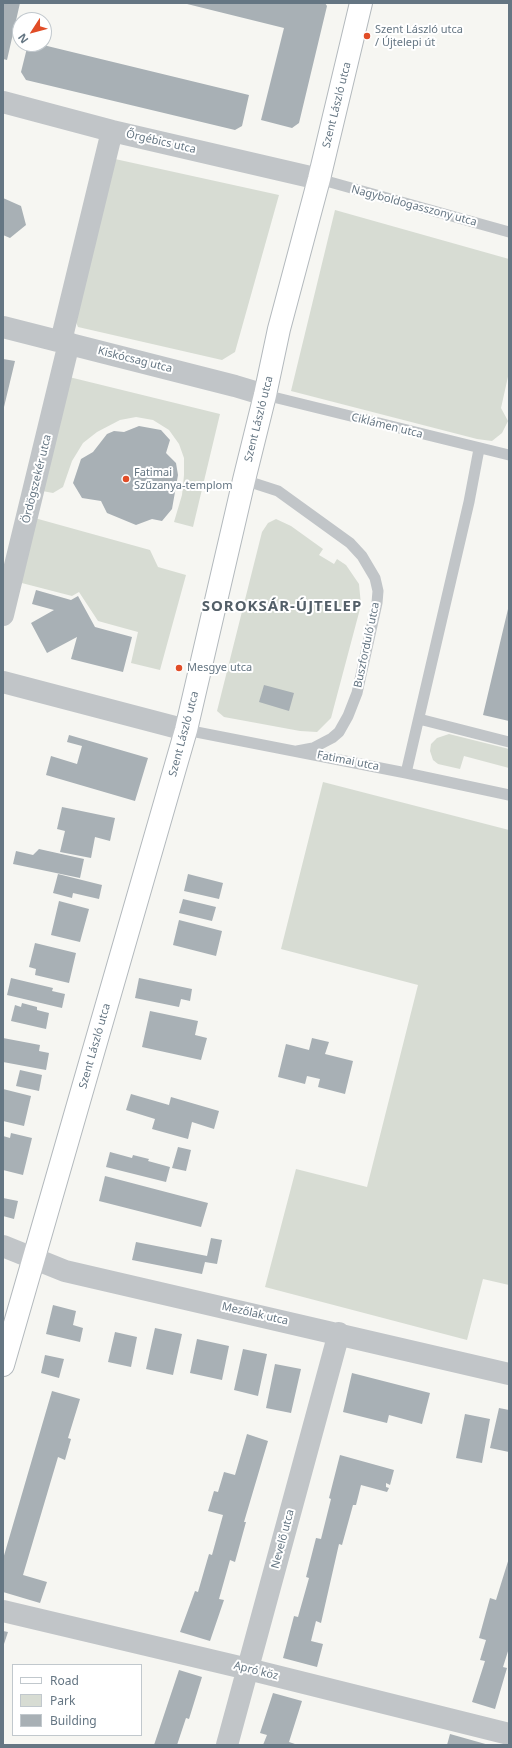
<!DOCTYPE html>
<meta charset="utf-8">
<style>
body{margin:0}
#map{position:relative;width:512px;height:1748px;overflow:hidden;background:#f6f6f2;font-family:"Noto Sans",sans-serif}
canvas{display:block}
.frame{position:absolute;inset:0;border:4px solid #657683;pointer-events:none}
.legend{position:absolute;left:12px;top:1664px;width:130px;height:72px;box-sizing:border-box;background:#fff;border:1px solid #c1c8cd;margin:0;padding:5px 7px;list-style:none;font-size:12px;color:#657683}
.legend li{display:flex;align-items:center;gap:8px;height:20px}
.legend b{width:20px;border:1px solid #c1c8cd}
.north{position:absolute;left:12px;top:12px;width:40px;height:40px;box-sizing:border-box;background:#fff;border:1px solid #c1c8cd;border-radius:50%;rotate:234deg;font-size:11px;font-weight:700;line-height:16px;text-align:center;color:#657683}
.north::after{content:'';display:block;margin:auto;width:14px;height:18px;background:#e14d27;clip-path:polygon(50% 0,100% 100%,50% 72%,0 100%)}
</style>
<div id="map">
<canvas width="512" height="1748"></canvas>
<div class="frame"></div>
<ul class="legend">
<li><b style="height:5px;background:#fff"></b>Road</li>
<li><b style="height:11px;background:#d7dcd3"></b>Park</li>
<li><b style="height:11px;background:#a8b0b5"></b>Building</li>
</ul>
<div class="north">N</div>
</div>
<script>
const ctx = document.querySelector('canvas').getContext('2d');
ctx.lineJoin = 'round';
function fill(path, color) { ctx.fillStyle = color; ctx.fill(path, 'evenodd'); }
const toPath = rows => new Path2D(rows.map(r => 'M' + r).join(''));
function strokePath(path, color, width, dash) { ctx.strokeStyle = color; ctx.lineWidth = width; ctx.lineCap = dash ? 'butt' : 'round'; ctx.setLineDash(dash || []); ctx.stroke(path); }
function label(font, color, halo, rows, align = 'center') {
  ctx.font = font + ' "Noto Sans",sans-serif'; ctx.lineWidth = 4; ctx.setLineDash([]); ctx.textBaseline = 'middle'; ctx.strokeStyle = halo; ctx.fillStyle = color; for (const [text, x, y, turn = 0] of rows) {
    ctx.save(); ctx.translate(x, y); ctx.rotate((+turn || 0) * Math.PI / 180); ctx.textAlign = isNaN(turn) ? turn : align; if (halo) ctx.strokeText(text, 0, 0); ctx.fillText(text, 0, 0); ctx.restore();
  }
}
const green = toPath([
 [115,159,279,195,235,352,222,360,78,327,76,322],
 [335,210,509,259,509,372,501,408,508,421,502,433,492,441,477,439,291,391],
 [65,376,220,414,193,527,174,522,182,495,184,475,184,458,179,444,169,430,153,420,136,417,120,420,97,432,83,443,72,461,63,487,53,493,37,490],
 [31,517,150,550,158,567,186,575,160,670,131,663,138,632,98,621,79,592,72,596,14,581],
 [276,519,291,526,323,549,319,555,334,564,337,559,346,565,359,584,361,605,331,718,317,732,300,731,224,717,217,711,262,532,268,523],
 [449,734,509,749,509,768,464,756,460,769,438,764,433,760,430,751,431,744,437,738],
 [323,782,509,830,509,1285,483,1279,467,1340,265,1287,296,1169,367,1187,418,985,281,949]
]);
const building = toPath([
 [3,3,20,3,7,60,3,59],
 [183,3,325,3,327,6,299,123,292,128,261,120,284,28],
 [28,44,39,44,249,95,242,126,235,130,26,80,21,72],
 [3,198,21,206,26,225,10,238,3,235],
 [3,359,15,361,4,407,3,406],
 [139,426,161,430,170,440,166,453,176,463,178,475,172,509,162,521,152,519,136,525,107,513,101,501,82,498,73,483,81,459,93,452,107,434,114,431,124,432],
 [36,590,71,600,78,596,95,627,132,637,123,672,71,659,77,637,47,653,31,623,54,610,32,604],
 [508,609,509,609,509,721,483,715],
 [264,685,294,693,289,711,259,702],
 [69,735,148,758,135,801,46,775,51,756,77,764,82,746,67,742],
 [62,807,115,818,110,841,95,837,91,858,60,852,65,831,57,829],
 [39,849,84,859,80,878,13,864,16,851,33,855],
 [58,874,102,885,99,899,73,893,72,898,53,893],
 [188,874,223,883,219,899,184,891],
 [183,899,216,907,212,921,179,913],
 [59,901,89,909,80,942,51,935],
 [179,920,222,931,216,956,173,945],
 [35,943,76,953,69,983,35,975,36,969,29,967],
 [11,978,53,988,52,991,65,994,62,1008,7,995],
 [139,978,192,989,190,1001,181,999,179,1007,135,998],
 [22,1003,37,1007,37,1010,49,1013,46,1029,11,1021,15,1005,21,1007],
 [150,1011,198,1021,195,1035,207,1038,201,1060,142,1047],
 [3,1038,40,1045,39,1051,49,1053,46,1070,3,1062],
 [312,1038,329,1042,325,1054,353,1061,345,1094,318,1087,320,1079,307,1076,305,1084,278,1077,286,1044,309,1050],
 [20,1070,42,1075,39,1091,16,1086],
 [3,1089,31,1096,24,1126,3,1121],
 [131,1094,169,1105,171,1097,219,1111,214,1129,192,1122,188,1139,152,1129,155,1119,126,1110],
 [11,1133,32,1138,23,1175,3,1170,3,1136,10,1138],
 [178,1147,191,1150,186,1171,172,1168],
 [110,1152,132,1158,133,1155,149,1159,148,1161,170,1167,166,1182,106,1167],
 [105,1176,208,1203,201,1227,99,1201],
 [3,1198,18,1201,14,1219,3,1216],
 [211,1238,222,1240,217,1264,205,1262,202,1274,132,1260,136,1242,207,1256],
 [53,1305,76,1311,73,1325,83,1328,80,1342,46,1334],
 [155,1328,182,1334,173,1375,146,1369],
 [115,1332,137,1337,131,1367,108,1362],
 [197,1339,229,1346,222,1380,190,1373],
 [243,1349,267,1354,258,1396,234,1390],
 [45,1355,64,1359,59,1378,41,1373],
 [275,1364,301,1369,291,1413,266,1408],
 [352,1373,430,1393,422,1424,389,1415,387,1423,343,1412],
 [52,1391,80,1399,68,1438,71,1439,65,1460,58,1457,23,1575,47,1582,40,1603,3,1592,3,1559],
 [499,1408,509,1410,509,1452,490,1448],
 [465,1414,490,1419,482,1463,456,1458],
 [247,1434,268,1441,244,1522,246,1522,235,1562,230,1560,219,1599,224,1600,210,1641,180,1632,195,1591,198,1592,209,1554,212,1555,223,1515,208,1511,214,1491,218,1492,224,1472,235,1475],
 [340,1455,394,1470,390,1485,386,1483,386,1487,389,1488,387,1492,361,1485,356,1505,353,1505,342,1545,339,1544,321,1623,316,1621,311,1641,323,1644,317,1667,283,1658,294,1616,298,1617,309,1578,306,1577,316,1538,321,1539,331,1499,329,1498],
 [509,1558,509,1648,503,1667,507,1668,495,1709,472,1702,485,1661,480,1660,486,1640,479,1638,490,1598,496,1600],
 [3,1631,8,1632,3,1647],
 [179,1670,202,1677,189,1719,186,1718,177,1745,154,1745],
 [273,1693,302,1701,289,1742,298,1745,263,1745,267,1735,260,1733],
 [450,1734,489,1745,447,1745]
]);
const lane = toPath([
 [319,179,509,232],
 [265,395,509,455],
 [244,480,278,491,350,543,362,556,375,578,378,591,377,603,357,693,348,716,339,732,332,738,313,748,297,751],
 [419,719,509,742],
 [186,730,406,773,509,795],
 [406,773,469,502,479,449]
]);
const street = toPath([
 [3,102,112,131,319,179],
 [3,327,235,386,265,395],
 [61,341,112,131],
 [3,615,69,343],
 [3,682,186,730],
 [3,1246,65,1271,509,1374],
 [3,1611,248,1669,509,1734],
 [227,1745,339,1333]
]);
const secondary = toPath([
 [3,1365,186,730,244,480,265,395,279,329,319,179,361,3]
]);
const markers = [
 [367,36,4,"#e14d27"],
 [126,479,4,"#e14d27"],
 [179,668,4,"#e14d27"]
];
const poiNames = [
 ["Szent László utca",375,30],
 ["/ Újtelepi út",375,43],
 ["Fatimai",134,473],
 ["Szűzanya-templom",134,486],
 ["Mesgye utca",187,668]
];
const streetNames = [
 ["Szent László utca",337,105,-76],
 ["Őrgébics utca",161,142,13],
 ["Nagyboldogasszony utca",414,206,15],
 ["Kiskócsag utca",135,360,14],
 ["Szent László utca",259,419,-76],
 ["Ciklámen utca",387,426,14],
 ["Ördögszekér utca",37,479,-76],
 ["Buszforduló utca",367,645,-78],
 ["Szent László utca",184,734,-75],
 ["Fatimai utca",348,761,11],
 ["Szent László utca",95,1046,-74],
 ["Mezőlak utca",255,1314,13],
 ["Nevelő utca",283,1539,-75],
 ["Apró köz",256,1671,14]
];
const districtNames = [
 ["SOROKSÁR-ÚJTELEP",282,607]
];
fill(green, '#d7dcd3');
fill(building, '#a8b0b5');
strokePath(secondary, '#b3b9bd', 24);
strokePath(lane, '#c1c5c8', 11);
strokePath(street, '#c1c5c8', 22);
strokePath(secondary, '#fff', 22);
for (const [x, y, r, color] of markers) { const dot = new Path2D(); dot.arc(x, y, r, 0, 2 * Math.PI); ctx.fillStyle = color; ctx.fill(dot); strokePath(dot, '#fff', 1.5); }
label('11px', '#657683', '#fff', poiNames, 'left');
label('11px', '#657683', '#fff', streetNames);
ctx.letterSpacing = '1px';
label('bold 15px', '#535f68', '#fff', districtNames);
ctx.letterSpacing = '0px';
</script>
